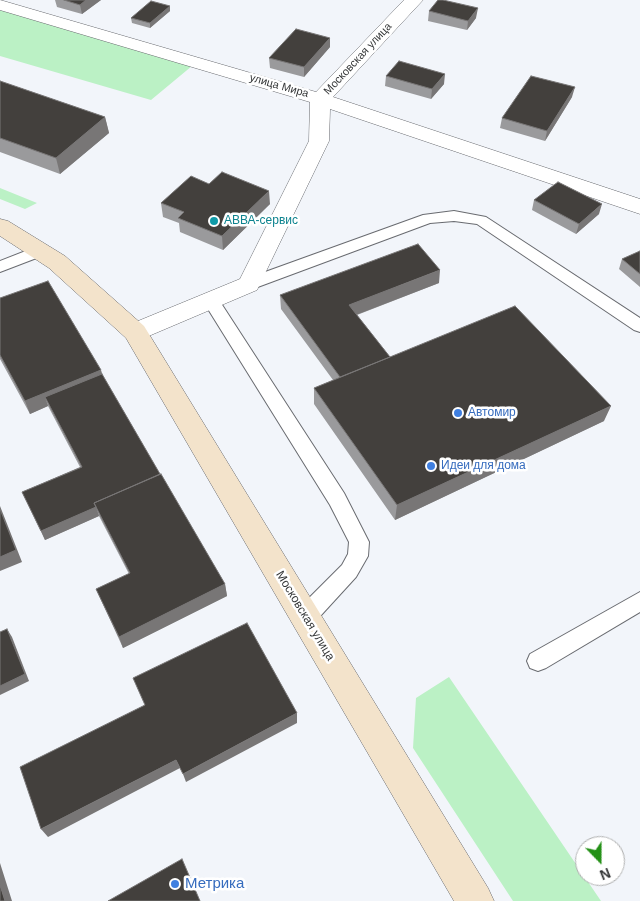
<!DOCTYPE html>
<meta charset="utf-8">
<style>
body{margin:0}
#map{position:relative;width:640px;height:901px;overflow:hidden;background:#f2f5fa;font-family:Helvetica,sans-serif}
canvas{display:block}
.north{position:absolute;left:575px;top:836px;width:50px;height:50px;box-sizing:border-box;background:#fff;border:1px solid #aeafaf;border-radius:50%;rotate:158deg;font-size:14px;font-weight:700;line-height:20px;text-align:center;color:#343637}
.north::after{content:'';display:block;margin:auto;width:18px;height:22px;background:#239016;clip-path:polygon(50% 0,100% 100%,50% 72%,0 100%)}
</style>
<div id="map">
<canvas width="640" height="901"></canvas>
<div class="north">N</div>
</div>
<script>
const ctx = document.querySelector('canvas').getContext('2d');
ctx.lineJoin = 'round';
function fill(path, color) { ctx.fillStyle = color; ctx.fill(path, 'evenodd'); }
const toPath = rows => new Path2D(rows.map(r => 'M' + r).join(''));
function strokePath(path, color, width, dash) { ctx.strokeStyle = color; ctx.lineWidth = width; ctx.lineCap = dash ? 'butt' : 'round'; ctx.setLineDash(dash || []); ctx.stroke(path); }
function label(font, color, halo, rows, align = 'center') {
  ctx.font = font + ' Helvetica,sans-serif'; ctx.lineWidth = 5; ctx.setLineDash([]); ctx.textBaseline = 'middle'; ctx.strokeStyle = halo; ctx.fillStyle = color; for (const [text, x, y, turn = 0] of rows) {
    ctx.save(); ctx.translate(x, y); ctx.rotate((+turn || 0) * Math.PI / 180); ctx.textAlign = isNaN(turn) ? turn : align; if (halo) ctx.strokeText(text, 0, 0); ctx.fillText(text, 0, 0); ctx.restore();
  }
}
const green = toPath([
 [0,10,198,61,151,100,0,56],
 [0,188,37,203,25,209,0,199],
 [449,677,601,901,513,901,413,748,416,698]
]);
const lane = toPath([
 [454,211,486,217,640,318,640,332,634,330,477,224,454,221,430,223,255,288,249,290,243,288,241,284,243,280,423,215,454,211],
 [41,245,47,246,49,250,47,254,0,272,0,261,41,245],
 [211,295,217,297,344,493,369,542,368,556,356,577,313,624,305,627,297,624,294,617,297,610,342,565,348,554,349,542,330,505,203,301,205,297,211,295],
 [640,592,640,612,546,668,538,671,530,668,527,661,530,654,640,592]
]);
const street = toPath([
 [0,0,316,92,404,0,423,0,333,97,640,199,640,214,330,109,329,141,257,290,144,338,135,341,126,338,123,332,126,326,240,279,309,141,310,102,0,10,0,0]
]);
const secondary = toPath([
 [0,219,8,221,65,256,144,326,488,888,494,901,454,901,126,338,49,268,0,236,0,219]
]);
const wall = toPath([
 [55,0,101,0,82,14,57,7],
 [170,6,170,11,150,28,132,23,131,18],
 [429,11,476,18,467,30,428,21],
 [330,47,304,77,270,68,269,58],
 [386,76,444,84,431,99,385,86],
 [0,81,105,117,109,133,60,174,0,152],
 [572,97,545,141,500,128,502,118],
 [209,184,270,204,223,250,180,232,179,223,163,217,161,203],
 [534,200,599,214,576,234,532,210],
 [640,251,640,287,619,269,622,259],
 [439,283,357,315,390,357,604,421,395,520,314,404,314,388,333,380,281,309,280,295],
 [0,298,102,374,160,474,225,584,227,596,123,648,96,589,129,574,99,516,45,540,22,492,80,467,48,406,30,414,0,359]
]);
const shadedWall = toPath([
 [86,0,101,0,82,14,80,5],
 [170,6,170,11,150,28,150,23],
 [478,8,476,18,467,30,468,21],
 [330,38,330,47,304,77,304,67],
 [445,74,444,84,431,99,432,89],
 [575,87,572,97,545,141,547,131],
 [105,117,109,133,60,174,56,158],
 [269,191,270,204,223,250,222,236],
 [602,204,599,214,576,234,579,224],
 [440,270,439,283,348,318,349,305],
 [101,370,105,383,45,397,48,406,30,414,25,401],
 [611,406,604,421,395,520,397,505],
 [0,506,22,562,0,571],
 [96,507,99,516,45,540,41,531],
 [225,584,227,596,123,648,119,637],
 [7,629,12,637,29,681,0,695,0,686],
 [297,713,297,723,186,782,183,774],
 [176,760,180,768,48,837,41,829],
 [0,863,12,901,5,901,0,885]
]);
const building = toPath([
 [64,0,86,0,80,5,64,0],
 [438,0,443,0,478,8,468,21,429,11,438,0],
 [151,1,170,6,150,23,131,18,151,1],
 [296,29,330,38,304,67,269,58,296,29],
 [399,61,445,74,432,89,386,76,399,61],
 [531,76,575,87,547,131,502,118,531,76],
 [0,81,105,117,56,158,0,138,0,81],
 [222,172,269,191,222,236,178,218,184,212,161,203,191,176,209,184,222,172],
 [558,182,602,204,579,224,534,200,558,182],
 [418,244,440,270,349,305,390,357,340,377,280,295,418,244],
 [640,251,640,274,622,259,640,251],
 [48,281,101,370,25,401,0,355,0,298,48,281],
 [515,306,611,406,397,505,314,388,515,306],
 [102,374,160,474,94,503,96,507,41,531,22,492,82,467,45,397,102,374],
 [161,474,225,584,119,637,96,589,130,573,94,503,161,474],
 [0,509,16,550,0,557,0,509],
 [247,623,297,713,183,774,176,760,41,829,20,767,145,705,133,678,247,623],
 [7,629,25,674,0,686,0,632,7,629],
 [182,859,200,901,108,901,182,859],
 [0,885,5,901,0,901,0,885]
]);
const markers = [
 [214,221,5,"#0f9aa8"],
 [458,413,5,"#3f7fe0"],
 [431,466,5,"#3f7fe0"],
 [175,884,5,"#3f7fe0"]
];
const farStreetnames = [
 ["Московская улица",358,59,-47],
 ["улица Мира",279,86,16]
];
const cultureNames = [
 ["АВВА-сервис",224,221]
];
const shopNames = [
 ["Автомир",468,413],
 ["Идеи для дома",441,466]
];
const streetNames = [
 ["Московская улица",305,616,59]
];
const nearShopnames = [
 ["Метрика",185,884]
];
fill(green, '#bbf1c5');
strokePath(lane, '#696b70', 2);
strokePath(street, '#696b70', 1);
strokePath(secondary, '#696b70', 1);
fill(lane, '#fff');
fill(street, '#fff');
fill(secondary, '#f3e3cb');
fill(wall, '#9a9a9c');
fill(shadedWall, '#787676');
fill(building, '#43403d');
strokePath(building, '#787676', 1);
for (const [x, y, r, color] of markers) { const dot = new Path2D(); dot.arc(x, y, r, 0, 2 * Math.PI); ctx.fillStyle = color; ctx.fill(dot); strokePath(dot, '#fff', 2); }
label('11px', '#343637', '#fff', farStreetnames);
label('12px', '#0d838f', '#fff', cultureNames, 'left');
label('12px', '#366cbe', '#fff', shopNames, 'left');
label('12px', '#343637', '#fff', streetNames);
label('15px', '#366cbe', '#fff', nearShopnames, 'left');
</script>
